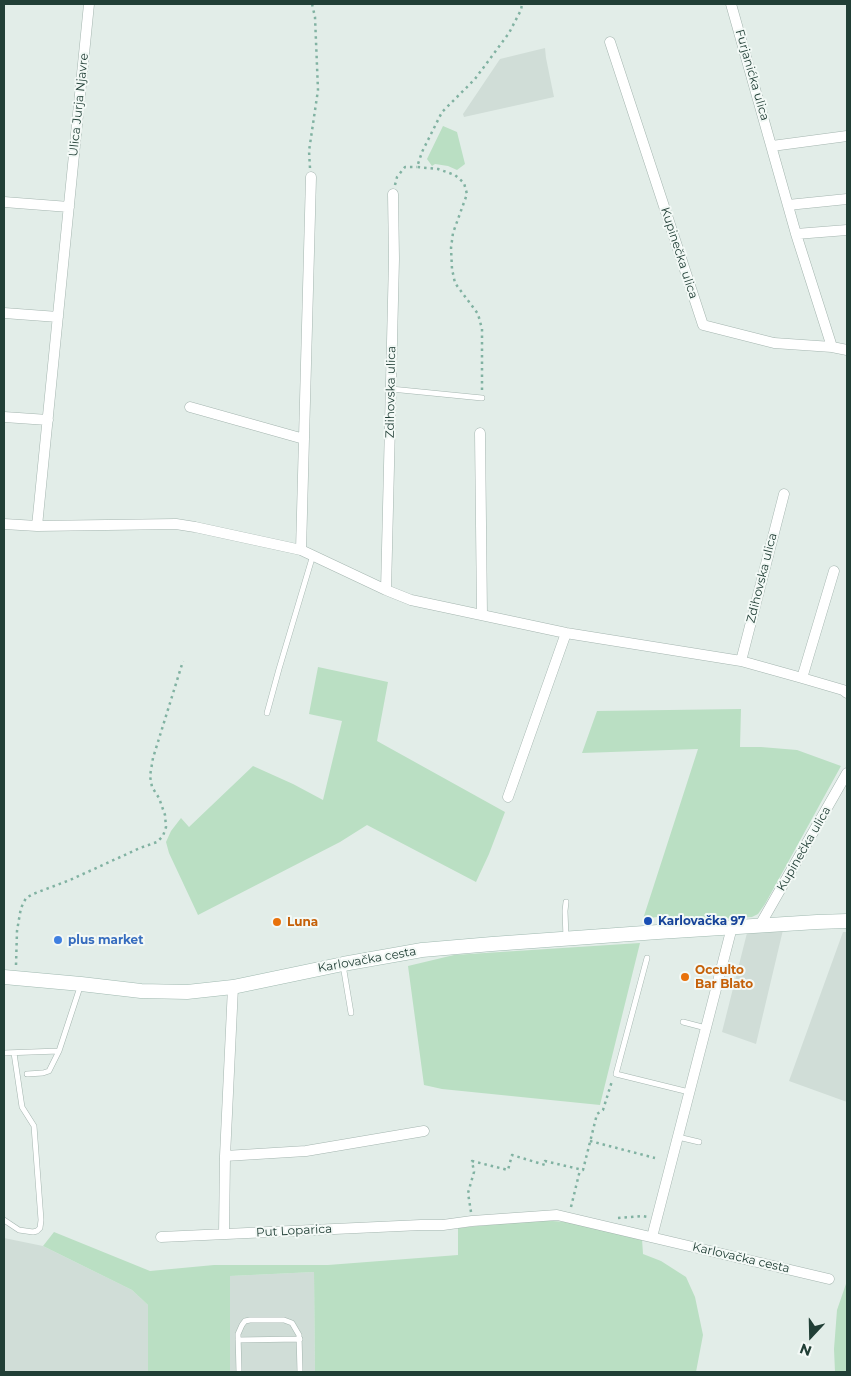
<!DOCTYPE html>
<meta charset="utf-8">
<style>
body{margin:0}
#map{position:relative;width:851px;height:1376px;overflow:hidden;background:#e2ede8;font-family:Montserrat,sans-serif}
canvas{display:block}
.frame{position:absolute;inset:0;border:5px solid #213f36;pointer-events:none}
.north{position:absolute;left:786px;top:1311px;width:50px;height:50px;-webkit-text-stroke:4px #f3f9f6;paint-order:stroke;rotate:201deg;font-size:14px;font-weight:700;line-height:20px;text-align:center;color:#213f36}
.north::after{content:'';display:block;margin:auto;width:18px;height:22px;background:#213f36;clip-path:polygon(50% 0,100% 100%,50% 72%,0 100%)}
</style>
<div id="map">
<canvas width="851" height="1376"></canvas>
<div class="frame"></div>
<div class="north">N</div>
</div>
<script>
const ctx = document.querySelector('canvas').getContext('2d');
ctx.lineJoin = 'round';
function fill(path, color) { ctx.fillStyle = color; ctx.fill(path, 'evenodd'); }
const toPath = rows => new Path2D(rows.map(r => 'M' + r).join(''));
function strokePath(path, color, width, dash) { ctx.strokeStyle = color; ctx.lineWidth = width; ctx.lineCap = dash ? 'butt' : 'round'; ctx.setLineDash(dash || []); ctx.stroke(path); }
function label(font, color, halo, rows, align = 'center') {
  ctx.font = font + ' Montserrat,sans-serif'; ctx.lineWidth = 4; ctx.setLineDash([]); ctx.textBaseline = 'middle'; ctx.strokeStyle = halo; ctx.fillStyle = color; for (const [text, x, y, turn = 0] of rows) {
    ctx.save(); ctx.translate(x, y); ctx.rotate((+turn || 0) * Math.PI / 180); ctx.textAlign = isNaN(turn) ? turn : align; if (halo) ctx.strokeText(text, 0, 0); ctx.fillText(text, 0, 0); ctx.restore();
  }
}
const built = toPath([
 [545,48,546,58,554,97,464,117,463,114,500,59],
 [783,930,756,1044,722,1032,747,933],
 [843,932,847,932,847,1102,789,1081],
 [4,1238,43,1246,132,1290,148,1305,148,1372,4,1372],
 [314,1272,315,1372,230,1372,230,1276]
]);
const green = toPath([
 [443,126,457,132,465,164,457,170,448,166,435,164,432,166,427,159],
 [318,667,388,682,377,741,505,812,489,854,476,882,367,825,340,842,198,915,169,853,166,842,171,831,181,818,189,827,253,766,293,784,323,800,342,721,309,714],
 [741,709,740,747,761,747,797,750,841,766,765,904,758,914,752,917,721,919,664,916,643,919,698,749,582,753,597,711],
 [640,943,600,1105,442,1089,424,1085,408,966,454,955],
 [539,1220,566,1222,642,1239,643,1254,661,1261,686,1277,695,1297,703,1335,696,1372,315,1372,314,1272,230,1276,230,1372,148,1372,148,1305,132,1290,43,1246,54,1232,150,1271,214,1265,328,1265,458,1255,458,1228],
 [847,1281,847,1372,835,1372,834,1349,837,1310]
]);
const path = toPath([
 [310,168,309,151,318,90,315,17,312,4],
 [395,185,397,177,405,167,417,167],
 [482,390,482,329,478,314,455,283,452,269,451,248,453,233,467,194,464,183,455,175,438,169,417,167,422,152,442,112,475,79,509,33,521,10,522,4],
 [16,965,17,931,19,919,21,908,26,898,33,894,70,880,140,848,157,842,163,836,166,827,165,815,159,798,152,787,150,776,153,758,183,661],
 [590,1141,655,1158],
 [571,1207,580,1170],
 [471,1212,468,1193,474,1172,472,1161,508,1170,512,1155,545,1165,545,1161,583,1170,597,1114,603,1110,612,1081],
 [618,1218,642,1216,648,1217]
]);
const lane = toPath([
 [391,389,482,398],
 [267,713,279,669,313,555],
 [566,938,565,911,566,902],
 [647,958,616,1074,689,1092],
 [343,965,351,1013],
 [683,1022,706,1028],
 [4,1053,59,1051,81,984],
 [27,1074,43,1073,49,1071,59,1051],
 [678,1137,699,1142],
 [4,1220,19,1230,33,1232,37,1231,40,1228,41,1220,34,1126,22,1107,14,1053],
 [238,1340,300,1339],
 [239,1372,238,1334,242,1325,245,1321,250,1320,284,1320,292,1323,299,1335,300,1372]
]);
const street = toPath([
 [731,4,796,234,832,347],
 [610,42,703,325,774,343,832,347,847,350],
 [772,146,847,136],
 [4,202,69,207],
 [788,205,847,199],
 [796,234,847,230],
 [4,313,58,317],
 [190,407,304,439],
 [4,417,48,420],
 [480,433,482,615],
 [4,524,37,526,176,524,195,527,301,550,386,590,411,600,566,633,741,661,802,678,843,690,847,693],
 [37,526,89,4],
 [301,550,311,177],
 [386,590,394,259,393,194],
 [741,661,784,494],
 [802,678,834,571],
 [508,797,566,633],
 [760,925,847,773],
 [225,1156,306,1151,424,1131],
 [224,1234,225,1156,233,987],
 [161,1237,421,1225,443,1225,472,1221,557,1215,829,1279],
 [652,1237,732,927]
]);
const secondary = toPath([
 [4,977,81,984,141,991,187,992,233,987,343,964,422,950,492,944,658,932,817,922,847,921]
]);
const markers = [
 [648,921,5,"#1a4fb4"],
 [277,922,5,"#e8710a"],
 [58,940,5,"#3f7fe0"],
 [685,977,5,"#e8710a"]
];
const streetNames = [
 ["Furjanićka ulica",752,75,74],
 ["Ulica Jurja Njavre",79,105,-84],
 ["Kupinečka ulica",679,253,72],
 ["Zdihovska ulica",391,392,-89],
 ["Zdihovska ulica",762,578,-76],
 ["Kupinečka ulica",804,849,-60],
 ["Karlovačka cesta",367,960,-10],
 ["Put Loparica",294,1231,-3],
 ["Karlovačka cesta",741,1258,13]
];
const transitNames = [
 ["Karlovačka 97",658,921]
];
const foodNames = [
 ["Luna",287,922],
 ["Occulto",695,970],
 ["Bar Blato",695,984]
];
const shopNames = [
 ["plus market",68,940]
];
fill(built, '#d0ddd7');
fill(green, '#badfc3');
strokePath(lane, '#a4b5af', 6);
strokePath(street, '#a4b5af', 11);
strokePath(secondary, '#a0b9b0', 15);
strokePath(path, '#81b2a2', 2.5, [2.5, 4]);
strokePath(lane, '#fff', 5);
strokePath(street, '#fff', 10);
strokePath(secondary, '#fff', 14);
for (const [x, y, r, color] of markers) { const dot = new Path2D(); dot.arc(x, y, r, 0, 2 * Math.PI); ctx.fillStyle = color; ctx.fill(dot); strokePath(dot, '#f3f9f6', 2); }
label('12px', '#213f36', '#f3f9f6', streetNames);
label('bold 12px', '#164399', '#f3f9f6', transitNames, 'left');
label('bold 12px', '#c56008', '#f3f9f6', foodNames, 'left');
label('bold 12px', '#366cbe', '#f3f9f6', shopNames, 'left');
</script>
